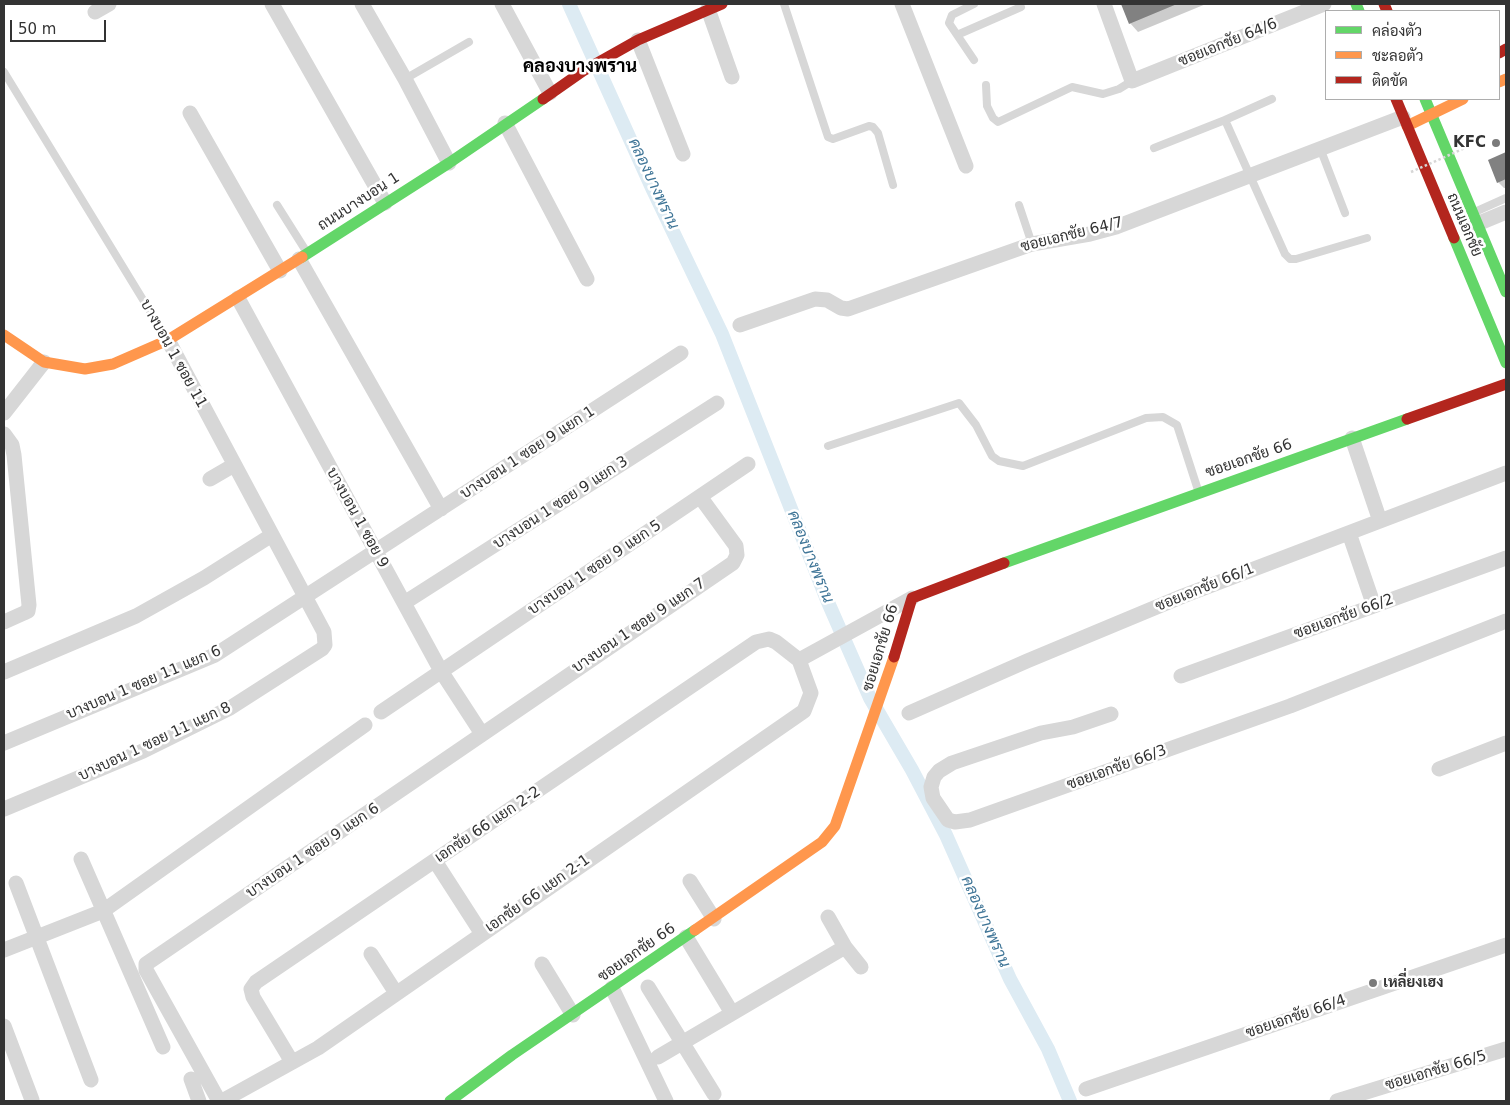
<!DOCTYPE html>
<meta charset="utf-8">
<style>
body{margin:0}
#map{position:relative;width:1510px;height:1105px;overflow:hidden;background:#fff;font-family:"DejaVu Sans",Sarabun,sans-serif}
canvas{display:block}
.frame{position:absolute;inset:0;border:5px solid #333;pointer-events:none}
.legend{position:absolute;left:1325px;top:10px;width:175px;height:90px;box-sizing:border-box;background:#fff;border:1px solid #adadad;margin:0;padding:6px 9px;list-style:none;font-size:15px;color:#333}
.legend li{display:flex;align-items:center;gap:10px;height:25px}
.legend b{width:25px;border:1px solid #adadad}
.scale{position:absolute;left:10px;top:20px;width:96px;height:22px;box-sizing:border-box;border:2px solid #333;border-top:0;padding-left:6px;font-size:15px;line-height:18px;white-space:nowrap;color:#333;-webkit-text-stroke:4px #fff;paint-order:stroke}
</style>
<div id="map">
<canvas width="1510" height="1105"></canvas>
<div class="frame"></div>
<ul class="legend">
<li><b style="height:6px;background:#63d668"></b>คล่องตัว</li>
<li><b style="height:6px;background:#ff974d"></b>ชะลอตัว</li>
<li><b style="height:6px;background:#b3261e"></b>ติดขัด</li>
</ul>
<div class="scale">50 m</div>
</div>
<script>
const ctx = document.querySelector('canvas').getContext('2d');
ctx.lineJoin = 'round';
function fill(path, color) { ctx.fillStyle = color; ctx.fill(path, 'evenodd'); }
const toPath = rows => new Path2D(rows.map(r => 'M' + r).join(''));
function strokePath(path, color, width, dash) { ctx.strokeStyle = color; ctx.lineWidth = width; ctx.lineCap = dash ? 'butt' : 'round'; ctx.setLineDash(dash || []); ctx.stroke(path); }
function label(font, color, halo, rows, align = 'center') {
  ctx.font = font + ' "DejaVu Sans",Sarabun,sans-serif'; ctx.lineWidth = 5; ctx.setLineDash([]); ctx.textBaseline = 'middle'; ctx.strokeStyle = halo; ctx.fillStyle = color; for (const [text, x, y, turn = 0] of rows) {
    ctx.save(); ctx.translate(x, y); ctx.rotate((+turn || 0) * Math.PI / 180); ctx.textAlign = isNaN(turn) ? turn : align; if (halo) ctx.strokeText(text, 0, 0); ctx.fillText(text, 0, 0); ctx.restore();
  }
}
const shadow = toPath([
 [1122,4,1206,4,1138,32,1130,23],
 [1506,154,1506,188,1504,188,1498,182,1489,160]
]);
const canal = toPath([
 [569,4,653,190,722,334,827,600,870,698,912,770,946,835,1010,979,1048,1049,1070,1101]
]);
const building = toPath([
 [1121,4,1177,4,1129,24],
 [1506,152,1506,179,1497,183,1488,160]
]);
const lane = toPath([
 [784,4,828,137,833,139,869,126,873,127,878,133,893,185],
 [957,35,1021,7],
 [974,60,949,23,952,15,974,4],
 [4,72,167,339],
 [405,79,469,42],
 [986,85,987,106,993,118,998,122,1072,87,1103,94,1119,89,1132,81],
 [1225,120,1272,99],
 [1154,148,1225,120,1285,254,1290,259,1296,259,1367,238],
 [1320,148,1345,213],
 [277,205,306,251],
 [1019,205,1032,244],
 [1477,211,1506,198],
 [828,446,959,403,976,425,992,456,999,461,1023,466,1146,418,1163,417,1177,425,1198,490]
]);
const street = toPath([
 [272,4,385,203],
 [362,4,405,79,449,163],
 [502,4,550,93],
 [902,4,966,166],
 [1104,4,1132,81,1324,4],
 [708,9,732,77],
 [95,12,109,4],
 [638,40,683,154],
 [190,113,280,271],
 [505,123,587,279],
 [1477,224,1506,212],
 [299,259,441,509],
 [238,298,441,671,482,734],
 [740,325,815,299,827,300,841,308,848,309,1032,244,1090,234,1116,227,1403,117],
 [4,413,44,362],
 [4,434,12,445,14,455,29,605,28,611,24,613,4,622],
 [1352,438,1380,521],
 [210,479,234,465],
 [1349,533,1374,606],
 [404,603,717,403],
 [799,660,912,598],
 [4,672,136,616,204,578,272,535],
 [1181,676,1506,558],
 [381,712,748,464],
 [909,713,1027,661,1183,596,1506,473],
 [1111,714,1073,727,1041,733,952,763,939,771,934,777,931,787,933,798,948,820,955,822,970,820,1290,706,1506,621],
 [4,743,215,655,681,353],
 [1439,769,1506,743],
 [4,809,143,751,230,708,322,649,325,645,324,632,168,340],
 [81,859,163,1047],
 [435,861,482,934],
 [690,881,714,919],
 [16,883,91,1080],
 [828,917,845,947,861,967],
 [686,937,732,1013],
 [4,950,103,911,365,725],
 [371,954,396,993],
 [542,964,573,1015],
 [648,987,714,1094],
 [612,988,666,1101],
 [4,1026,32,1100],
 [658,1057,845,947],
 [292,1062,253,997,251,989,256,982,756,642,769,639,776,642,799,660],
 [191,1079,199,1101],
 [1086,1089,1506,945],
 [219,1101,146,970,146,964,733,563,737,555,736,546,701,498],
 [222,1101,318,1048,804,711,811,693,799,660],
 [1337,1101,1506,1049]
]);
const fast = toPath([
 [1356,4,1359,11],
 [1425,99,1506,292],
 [1454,238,1506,363],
 [302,257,449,163,543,99],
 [1004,563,1407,419],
 [450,1101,512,1055,695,930]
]);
const slow = toPath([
 [1499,82,1506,79],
 [1407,126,1463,99],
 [4,335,44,362,85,369,113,364,168,340,302,257],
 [695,930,822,842,835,826,894,657]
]);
const jam = toPath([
 [1384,4,1387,11],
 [1499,53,1506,49],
 [543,99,583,71,638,40,722,4],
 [1396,99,1454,238],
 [1407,419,1506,384],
 [894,657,912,598,1004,563]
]);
const pathBridge = toPath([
 [1411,172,1465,148]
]);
const markers = [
 [1496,143,5,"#7a7a7a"],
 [1373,983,5,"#7a7a7a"]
];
const streetNames = [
 ["ซอยเอกชัย 64/6",1228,43,-22],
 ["ถนนบางบอน 1",359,202,-33],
 ["ถนนเอกชัย",1464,225,67],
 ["ซอยเอกชัย 64/7",1072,235,-14],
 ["บางบอน 1 ซอย 11",173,354,61],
 ["บางบอน 1 ซอย 9 แยก 1",528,453,-33],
 ["ซอยเอกชัย 66",1249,459,-19],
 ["บางบอน 1 ซอย 9 แยก 3",561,503,-33],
 ["บางบอน 1 ซอย 9",357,518,61],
 ["บางบอน 1 ซอย 9 แยก 5",595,568,-34],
 ["ซอยเอกชัย 66/1",1205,588,-22],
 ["ซอยเอกชัย 66/2",1344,617,-20],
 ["บางบอน 1 ซอย 9 แยก 7",639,626,-34],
 ["ซอยเอกชัย 66",881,648,-73],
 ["บางบอน 1 ซอย 11 แยก 6",144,683,-23],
 ["บางบอน 1 ซอย 11 แยก 8",155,742,-25],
 ["ซอยเอกชัย 66/3",1117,768,-20],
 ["เอกชัย 66 แยก 2-2",488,825,-34],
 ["บางบอน 1 ซอย 9 แยก 6",313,851,-34],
 ["เอกชัย 66 แยก 2-1",538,894,-35],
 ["ซอยเอกชัย 66",637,953,-35],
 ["ซอยเอกชัย 66/4",1296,1017,-19],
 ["ซอยเอกชัย 66/5",1436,1071,-17]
];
const poiNames = [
 ["KFC",1486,143],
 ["เหลี่ยงเฮง",1383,983,"left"]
];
const waterNames = [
 ["คลองบางพราน",653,184,65],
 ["คลองบางพราน",810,557,68],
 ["คลองบางพราน",985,922,66]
];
const quarterNames = [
 ["คลองบางพราน",580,67]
];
fill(shadow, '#0003');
strokePath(canal, '#ddebf3', 14);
fill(building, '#818181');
strokePath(lane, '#d7d7d7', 8);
strokePath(street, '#d7d7d7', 15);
strokePath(fast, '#63d668', 11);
strokePath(slow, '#ff974d', 11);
strokePath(jam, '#b3261e', 11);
strokePath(pathBridge, '#d6d6d6', 2.5, [2.5, 2.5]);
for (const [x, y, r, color] of markers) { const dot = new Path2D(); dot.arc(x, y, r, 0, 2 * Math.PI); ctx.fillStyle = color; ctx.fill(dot); strokePath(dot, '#fff', 2); }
label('15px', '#333', '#fff', streetNames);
label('bold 15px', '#333', '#fff', poiNames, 'right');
label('italic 16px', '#3f7597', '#fff', waterNames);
label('bold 18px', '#000', '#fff', quarterNames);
</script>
